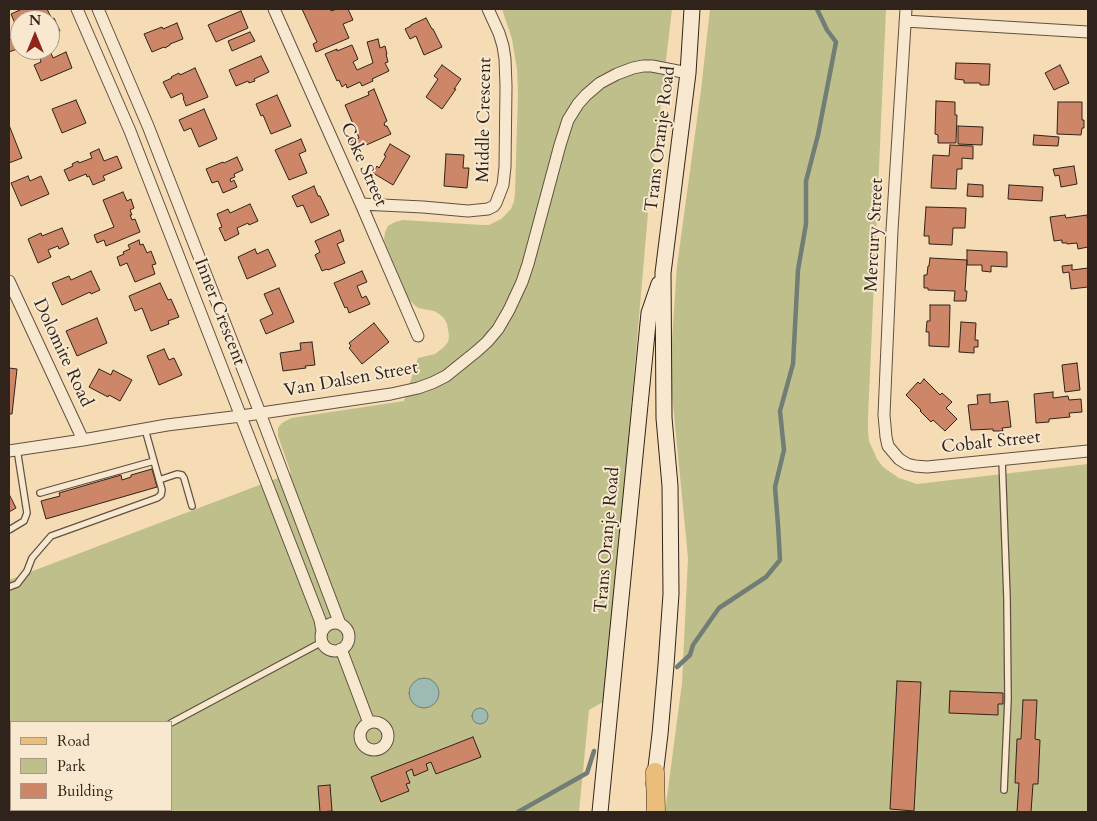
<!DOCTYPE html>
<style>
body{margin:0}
#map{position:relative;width:1097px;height:821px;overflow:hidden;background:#f5dcb5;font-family:Cardo,serif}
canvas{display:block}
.frame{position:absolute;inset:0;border:10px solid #30231b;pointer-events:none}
.legend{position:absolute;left:10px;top:721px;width:162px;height:90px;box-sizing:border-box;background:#f8e8cf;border:1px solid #a89987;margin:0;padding:6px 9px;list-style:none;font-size:15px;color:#30231b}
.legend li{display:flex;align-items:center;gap:10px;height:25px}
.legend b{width:25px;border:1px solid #a89987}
.north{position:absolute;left:10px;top:10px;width:50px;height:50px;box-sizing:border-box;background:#f8e8cf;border:1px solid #a89987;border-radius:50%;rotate:0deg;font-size:14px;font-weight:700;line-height:20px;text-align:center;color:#30231b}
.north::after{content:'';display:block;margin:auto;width:18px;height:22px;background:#8f2418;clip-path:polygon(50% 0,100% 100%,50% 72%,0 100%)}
</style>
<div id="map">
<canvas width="1097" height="821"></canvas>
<div class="frame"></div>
<ul class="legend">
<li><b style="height:6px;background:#eabe7a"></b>Road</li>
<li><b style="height:14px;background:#bfbf8b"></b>Park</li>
<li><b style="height:14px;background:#cd8667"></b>Building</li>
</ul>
<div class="north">N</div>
</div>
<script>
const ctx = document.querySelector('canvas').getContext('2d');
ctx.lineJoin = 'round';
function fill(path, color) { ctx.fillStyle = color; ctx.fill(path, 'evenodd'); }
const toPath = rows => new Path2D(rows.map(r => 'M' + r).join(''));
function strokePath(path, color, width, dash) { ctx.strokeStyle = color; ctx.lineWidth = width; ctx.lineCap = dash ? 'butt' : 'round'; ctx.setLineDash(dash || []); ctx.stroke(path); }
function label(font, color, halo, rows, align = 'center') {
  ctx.font = font + ' Cardo,serif'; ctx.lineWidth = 4; ctx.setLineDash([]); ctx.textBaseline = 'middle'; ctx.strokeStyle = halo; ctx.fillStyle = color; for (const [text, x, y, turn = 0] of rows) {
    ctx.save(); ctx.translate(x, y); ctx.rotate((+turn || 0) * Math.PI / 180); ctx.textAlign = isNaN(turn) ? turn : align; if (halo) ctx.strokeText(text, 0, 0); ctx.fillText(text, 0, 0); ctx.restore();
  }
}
const green = toPath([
 [502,9,672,9,648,213,623,502,603,702,589,710,579,812,9,812,9,580,291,473,278,436,278,428,282,423,291,418,404,401,418,358,435,354,444,347,448,342,449,336,447,324,444,318,439,314,434,311,418,308,409,300,384,240,385,232,388,226,395,222,403,220,482,225,489,225,501,219,511,209,514,201,515,193,518,93,517,69,512,39],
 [11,722,171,722,171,810,11,810],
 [710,9,886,9,868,418,868,431,869,441,877,459,883,467,899,478,917,484,1088,464,1088,812,665,812,682,683,688,558,672,394,672,340,677,266,701,90]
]);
const water = toPath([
 '409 693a15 15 0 1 1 30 0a15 15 0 1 1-30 0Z',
 '472 716a8 8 0 1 1 16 0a8 8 0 1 1-16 0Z'
]);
const stream = toPath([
 [677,667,690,655,693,645,719,608,766,577,780,560,778,525,775,487,784,450,780,411,793,364,798,270,806,224,806,181,818,135,836,42,827,30,817,9],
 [518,812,587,773,594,751]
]);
const building = toPath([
 [22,9,47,9,52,19,54,18,60,31,50,35,50,20,20,20,20,48,9,52,9,40,14,38,13,36,19,33,11,14,22,9],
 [302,9,330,9,331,11,337,9,348,9,353,20,343,24,349,38,316,52,313,44,317,42,302,9],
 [241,11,248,28,216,42,208,25,241,11],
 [426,18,432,29,433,29,442,47,424,55,416,36,410,39,405,29,411,26,411,25,426,18],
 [177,23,183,39,170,44,170,45,165,48,164,47,152,52,144,34,162,27,163,29,177,23],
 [250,32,255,41,232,51,228,41,250,32],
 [378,39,380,48,385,46,387,54,386,54,388,62,385,63,389,71,372,79,373,81,362,86,360,82,347,88,346,84,342,87,339,80,337,81,325,54,337,49,337,51,352,45,358,59,353,62,357,70,373,63,367,42,378,39],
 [66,52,72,68,41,81,34,65,41,62,40,58,51,53,53,58,66,52],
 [261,56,269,72,254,79,255,81,249,83,248,81,236,86,229,70,261,56],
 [956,63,990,64,989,85,980,85,980,83,964,83,964,80,955,79,956,63],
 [442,65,461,79,454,89,456,89,442,109,426,97,438,79,434,76,442,65],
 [1060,65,1069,83,1054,90,1045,73,1060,65],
 [195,68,208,97,186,106,183,98,184,98,182,93,171,98,163,82,172,78,171,77,179,73,180,75,195,68],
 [374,89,387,121,384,123,385,126,387,126,391,134,353,151,349,142,359,138,345,105,369,95,368,92,374,89],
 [277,95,291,126,271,134,263,115,261,116,256,104,277,95],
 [76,100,86,123,62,133,52,109,76,100],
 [936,101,955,102,955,115,957,115,956,143,938,143,938,135,935,134,936,101],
 [1058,102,1082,102,1082,120,1084,120,1084,128,1082,128,1081,135,1057,134,1058,102],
 [204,109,217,139,199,147,191,128,184,131,179,120,204,109],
 [9,125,22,158,9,163,9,125],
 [958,126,983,127,982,145,958,144,958,126],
 [1034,135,1059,137,1058,146,1033,145,1034,135],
 [301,139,306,151,299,154,307,173,289,180,275,150,301,139],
 [390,144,410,156,393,185,373,173,377,166,379,168,386,156,384,155,390,144],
 [950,145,973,146,973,159,962,158,962,169,957,169,956,189,931,188,933,155,949,156,950,145],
 [99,149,104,161,117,156,122,168,103,176,105,180,93,185,89,176,87,177,86,174,69,181,64,170,73,166,72,164,78,161,79,163,92,158,90,153,99,149],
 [446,154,464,155,463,168,469,168,467,188,444,186,446,154],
 [237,157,243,170,234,174,235,177,230,179,231,182,234,180,237,187,223,193,218,181,212,183,206,169,223,162,224,163,237,157],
 [1074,166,1077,184,1061,187,1059,175,1055,176,1053,169,1074,166],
 [28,176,30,181,41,176,49,194,21,206,11,183,28,176],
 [968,184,983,185,983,197,967,196,968,184],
 [1009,185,1043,187,1042,201,1008,199,1009,185],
 [314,186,318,196,320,196,329,215,311,223,303,205,297,207,292,196,314,186],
 [123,192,127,201,131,199,134,208,130,210,132,215,130,215,132,220,135,219,140,232,106,246,104,240,97,243,94,235,114,227,103,200,123,192],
 [250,204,258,221,249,225,248,223,237,228,239,234,225,241,219,228,222,227,217,214,228,209,230,213,250,204],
 [926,207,966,208,965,228,953,228,952,245,929,244,929,236,924,236,926,207],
 [1065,215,1066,218,1087,215,1088,224,1088,247,1078,249,1077,243,1067,244,1067,243,1062,243,1062,240,1054,241,1050,217,1065,215],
 [62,228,69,244,59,249,58,246,48,250,51,257,38,263,28,239,41,233,42,236,62,228],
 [340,230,344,241,337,244,345,263,328,270,327,269,322,271,315,255,320,252,315,241,340,230],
 [139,240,140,245,143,244,147,253,151,251,156,264,152,265,155,274,135,282,127,263,120,266,117,257,124,254,123,252,130,249,128,245,139,240],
 [255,249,257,254,268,249,276,266,247,279,238,257,255,249],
 [967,250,1007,252,1007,267,991,266,991,272,982,271,982,265,967,265,967,250],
 [930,258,967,260,965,291,967,291,966,301,954,301,955,291,928,290,928,288,924,288,924,275,927,275,928,266,929,266,930,258],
 [1072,265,1072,270,1088,268,1088,287,1071,289,1069,272,1063,273,1062,266,1072,265],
 [91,271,100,290,91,294,90,292,62,305,52,283,69,276,71,280,91,271],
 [362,271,367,282,357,286,362,298,366,296,370,304,349,313,347,307,345,308,334,283,362,271],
 [160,283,168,300,171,299,179,317,168,321,169,324,151,331,142,308,135,311,129,296,160,283],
 [279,288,294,322,266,334,260,320,273,314,264,294,279,288],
 [930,305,950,305,949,347,929,346,929,332,926,332,927,321,930,321,930,305],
 [97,318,107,343,77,356,66,331,97,318],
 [961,322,976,323,975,340,978,340,978,347,974,347,974,353,959,352,961,322],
 [374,323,389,342,362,364,349,348,351,346,349,343,374,323],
 [312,342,315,365,305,366,306,368,283,371,280,353,301,350,300,343,312,342],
 [164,349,169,360,174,358,182,375,159,385,147,356,164,349],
 [1077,363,1080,390,1065,392,1062,365,1077,363],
 [9,368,17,369,12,414,9,414,9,368],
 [99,369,111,375,113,370,132,380,120,401,109,395,108,397,89,387,99,369],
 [924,379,940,395,942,393,952,402,946,408,957,419,945,431,933,420,931,422,920,411,921,410,906,395,918,382,920,384,924,379],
 [1053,392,1053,398,1068,396,1069,400,1081,399,1082,412,1069,413,1070,417,1049,419,1049,422,1036,423,1034,394,1053,392],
 [990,394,990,403,1008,401,1011,427,1002,428,1003,431,993,431,993,429,971,430,968,405,978,404,977,395,990,394],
 [152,469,157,487,46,519,41,501,60,496,59,493,121,475,122,480,131,477,131,475,152,469],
 [9,494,16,508,9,512,9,494],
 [897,681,921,682,914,811,890,809,897,681],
 [950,691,1003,693,1003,704,998,704,998,715,949,713,950,691],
 [1023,700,1037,700,1035,739,1040,740,1038,784,1033,784,1031,812,1017,812,1019,783,1015,783,1017,739,1021,739,1023,700],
 [473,737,481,757,436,774,431,762,426,764,428,770,414,776,412,769,406,772,410,783,406,784,409,791,381,802,371,777,473,737],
 [330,785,332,811,320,812,318,786,330,785]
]);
const lane = toPath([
 [1002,459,1007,598,1008,699,1004,790],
 [159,480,177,474,182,475,184,478,192,506],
 [40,493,154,461],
 [9,530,24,521,27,513,17,449],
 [9,587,17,584,27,571,32,558,51,536,157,498,161,495,162,490,145,429],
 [171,723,322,642]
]);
const street = toPath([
 [77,9,130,131,320,620,322,631],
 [98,9,148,126,260,413,340,624],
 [274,9,361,204,418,336],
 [906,9,892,230,884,415,886,437,888,446,899,459,907,464,915,466,927,467,1088,451],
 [905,21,1088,32],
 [361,204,423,207,468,211,488,209,494,206,496,203,503,185,505,167,506,86,505,59,503,46,499,33,488,9],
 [9,281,83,440],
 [9,451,83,440,167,425,241,416,391,394,418,388,432,383,446,376,477,351,487,342,498,329,509,310,522,282,528,264,560,145,568,120,578,104,586,95,600,83,617,74,633,68,643,66,652,66,688,73],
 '321 637a14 14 0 1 1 28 0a14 14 0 1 1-28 0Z',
 [341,649,369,723],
 '360 736a14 14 0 1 1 28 0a14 14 0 1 1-28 0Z'
]);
const secondary = toPath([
 [654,784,660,734,666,665,671,594,670,486,664,418,663,273,688,73,692,9],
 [600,812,649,313,659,284]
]);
const primary = toPath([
 [655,772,656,812]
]);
const streetNames = [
 ["Middle Crescent",485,120,-89],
 ["Trans Oranje Road",661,139,-83],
 ["Coke Street",363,165,66],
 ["Mercury Street",875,235,-87],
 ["Inner Crescent",219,312,69],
 ["Dolomite Road",62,353,65],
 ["Van Dalsen Street",351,380,-10],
 ["Cobalt Street",991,443,-6],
 ["Trans Oranje Road",608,540,-85]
];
fill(green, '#bfbf8b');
fill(water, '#9dbab3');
strokePath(water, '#717e76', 1);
strokePath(stream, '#717e76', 4.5);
fill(building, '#cd8667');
strokePath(building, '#30231b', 1);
strokePath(lane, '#615142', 8);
strokePath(street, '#615142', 13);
strokePath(secondary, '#30231b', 17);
strokePath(primary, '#30231b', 19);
strokePath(lane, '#f8e8cf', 5.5);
strokePath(street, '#f8e8cf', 11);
strokePath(secondary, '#f8e8cf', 15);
strokePath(primary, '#eabe7a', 18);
label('18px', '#30231b', '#f8e8cf', streetNames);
</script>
